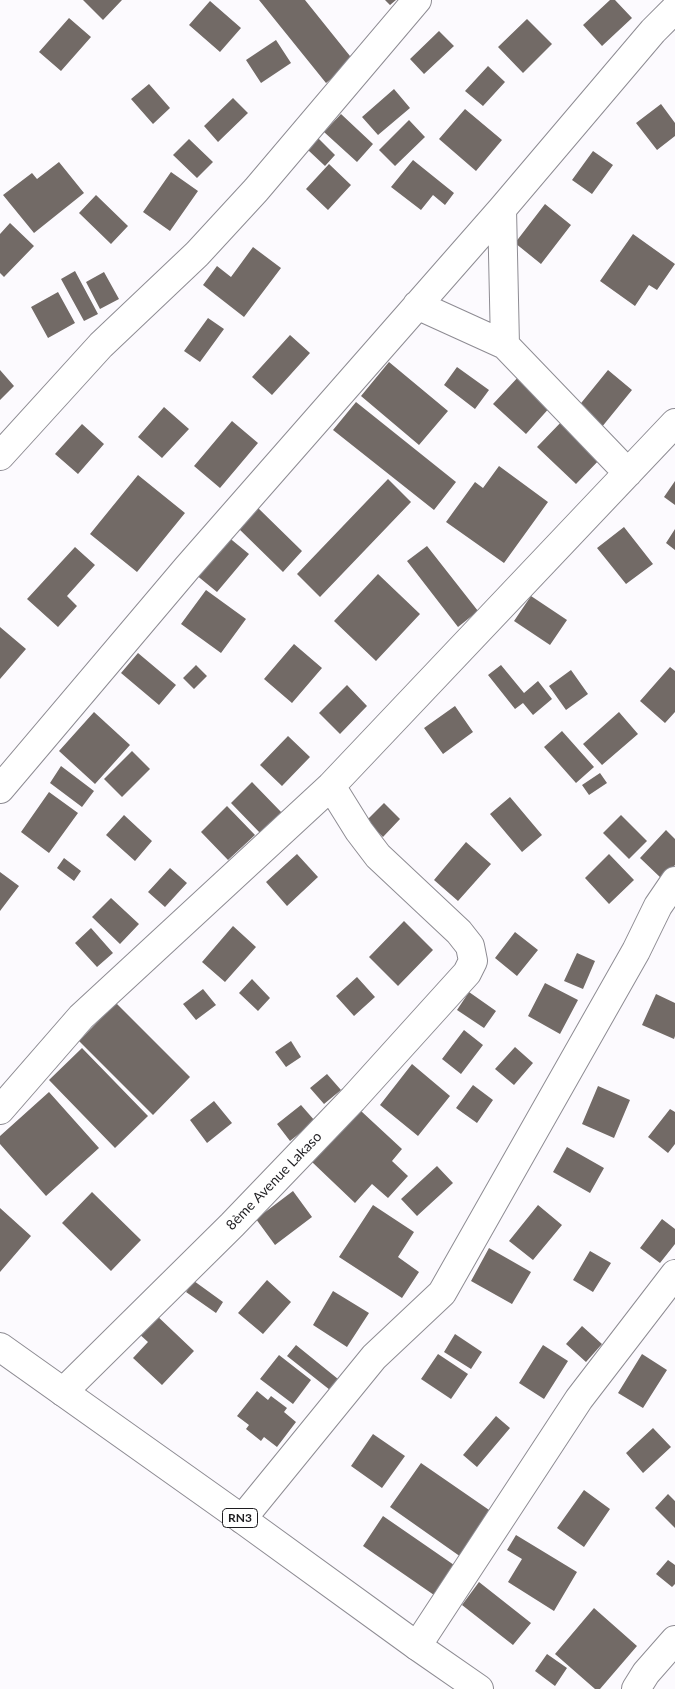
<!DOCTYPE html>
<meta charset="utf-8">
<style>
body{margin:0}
canvas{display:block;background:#fcfafe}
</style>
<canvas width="675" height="1689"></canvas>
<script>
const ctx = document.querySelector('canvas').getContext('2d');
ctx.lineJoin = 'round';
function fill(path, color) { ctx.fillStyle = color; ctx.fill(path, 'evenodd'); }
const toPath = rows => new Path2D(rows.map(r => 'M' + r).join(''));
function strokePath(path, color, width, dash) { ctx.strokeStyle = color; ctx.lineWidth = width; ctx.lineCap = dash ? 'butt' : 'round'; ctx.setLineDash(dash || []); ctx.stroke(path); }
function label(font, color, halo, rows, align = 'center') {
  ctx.font = font + ' Lato,sans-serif'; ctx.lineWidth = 4; ctx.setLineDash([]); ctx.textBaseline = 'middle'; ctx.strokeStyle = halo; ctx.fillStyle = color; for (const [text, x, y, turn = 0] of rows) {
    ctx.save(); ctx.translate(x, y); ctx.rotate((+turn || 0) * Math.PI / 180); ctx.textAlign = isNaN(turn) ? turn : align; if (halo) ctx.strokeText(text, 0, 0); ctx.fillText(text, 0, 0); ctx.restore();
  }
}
const building = toPath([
 [83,0,122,0,103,20],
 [259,0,305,0,354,61,326,83],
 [385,0,396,0,390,5],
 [610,0,615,0,632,18,602,46,583,25],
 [210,1,241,28,220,52,189,25],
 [69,18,91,37,61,71,39,52],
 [527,19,552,44,523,73,498,47],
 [439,31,454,46,424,74,410,59],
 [276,40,291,63,261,83,246,60],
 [488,66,505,82,483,106,465,91],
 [149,84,170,108,153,124,131,99],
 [394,89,410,108,378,135,362,117],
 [233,98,248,113,218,142,204,126],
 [661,104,675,123,675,136,657,150,636,123],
 [465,109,502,140,476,171,439,139],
 [341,114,373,144,357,162,324,132],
 [409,120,425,137,395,166,379,150],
 [318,138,335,155,325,166,308,150],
 [189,139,213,162,197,178,173,155],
 [593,151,613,165,592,194,572,180],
 [413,160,454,193,445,205,433,195,421,210,391,187],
 [59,162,84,193,34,233,3,195,32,173,37,179],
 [329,164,351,185,328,210,306,189],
 [171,172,198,191,170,231,143,212],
 [96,195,128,226,111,244,79,213],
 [545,204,571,225,541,264,515,243],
 [10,223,34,246,4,277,0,273,0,234],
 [633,234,675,264,657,290,649,285,635,306,600,281],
 [253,247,281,268,244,317,203,285,217,266,231,277],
 [75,271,98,314,84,321,61,279],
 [104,272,119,299,100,309,86,282],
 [58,292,75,323,48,338,31,307],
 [208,318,224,329,200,362,184,351],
 [290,335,310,353,272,395,252,377],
 [389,362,448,411,419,445,361,396],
 [457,367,489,390,475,409,444,385],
 [0,370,14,386,0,400],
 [608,370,632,390,597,433,573,413],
 [520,375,552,405,526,434,493,404],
 [356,402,456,482,434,510,333,430],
 [164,407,189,429,162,458,138,437],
 [565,418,603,456,576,484,537,447],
 [232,421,258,443,220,488,194,466],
 [82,424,104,444,78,474,55,454],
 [499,466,548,502,504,563,446,522,475,482,483,488],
 [138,475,185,513,137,572,90,534],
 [388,479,411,502,320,597,297,574],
 [675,481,675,505,664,497],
 [256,506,302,551,283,572,236,526],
 [624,527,653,564,626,584,597,548],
 [675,529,675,550,666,543],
 [227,536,249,554,217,592,195,574],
 [427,546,478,611,458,627,407,561],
 [75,547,95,565,67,596,77,606,58,627,27,599],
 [378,574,420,614,376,661,334,621],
 [206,590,246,619,221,653,181,624],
 [531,596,567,620,550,645,514,621],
 [0,627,26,649,0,679],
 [294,644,322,668,292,703,264,679],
 [138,653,176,685,159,705,121,673],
 [196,665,207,676,194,689,183,678],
 [501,665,524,693,538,681,552,699,533,715,523,703,515,709,488,675],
 [670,667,675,671,675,712,665,723,640,701],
 [571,670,588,694,566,710,549,686],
 [347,685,367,706,340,734,319,713],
 [455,706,473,732,443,754,424,728],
 [94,712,130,745,95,784,59,751],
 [619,712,638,734,602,765,583,744],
 [562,731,594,767,576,783,544,747],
 [288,736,310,757,282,786,260,765],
 [132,751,150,769,122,797,104,779],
 [61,766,94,791,82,807,50,783],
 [600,773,607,783,589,795,582,785],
 [252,782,282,813,261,834,231,803],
 [49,792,78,813,49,853,21,832],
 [510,797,542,835,522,852,490,814],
 [384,803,400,819,383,837,366,821],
 [227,806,255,835,228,860,201,832],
 [124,815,152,841,135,861,106,835],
 [621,815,647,841,629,859,603,833],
 [666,830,675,839,675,865,662,879,640,858],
 [466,842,491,864,458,901,434,880],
 [297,854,318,877,287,906,266,882],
 [609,854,634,880,609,904,585,878],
 [64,858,81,871,74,881,57,868],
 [170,868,187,883,165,907,148,892],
 [0,872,19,886,0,911],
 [111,898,139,924,120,944,92,917],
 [404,921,433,950,398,986,369,957],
 [233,926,256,947,225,982,202,962],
 [91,928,113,953,97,967,75,943],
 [515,932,538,950,517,976,495,958],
 [577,953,595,961,583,989,564,981],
 [357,977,375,997,354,1016,336,996],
 [252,979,270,998,258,1011,239,993],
 [545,983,578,1000,560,1034,528,1016],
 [203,989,216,1005,196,1020,183,1004],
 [469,992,496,1011,484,1028,457,1010],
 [656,994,675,1003,675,1036,674,1039,642,1025],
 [116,1003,190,1077,153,1115,79,1041],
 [464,1030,483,1045,461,1074,442,1059],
 [291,1041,301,1057,286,1067,275,1052],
 [515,1047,533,1063,514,1085,495,1069],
 [82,1048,148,1116,115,1148,49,1080],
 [412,1064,450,1096,418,1136,380,1105],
 [327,1074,341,1090,324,1104,310,1088],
 [473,1085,493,1100,477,1123,456,1108],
 [598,1086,630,1100,614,1138,582,1124],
 [49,1092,99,1148,46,1196,0,1144,0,1136],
 [214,1101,232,1123,207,1143,190,1120],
 [301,1105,315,1121,290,1141,277,1124],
 [670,1109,675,1112,675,1144,668,1153,648,1137],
 [361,1111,402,1149,392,1161,408,1176,388,1198,372,1184,355,1203,312,1162],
 [567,1147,604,1168,590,1193,553,1172],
 [437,1166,453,1183,417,1216,401,1199],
 [293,1191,312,1217,275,1245,256,1219],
 [92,1192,141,1240,111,1271,62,1223],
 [373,1205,414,1232,398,1257,419,1272,402,1298,339,1257],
 [538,1205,562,1225,533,1260,509,1241],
 [0,1208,31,1236,0,1272],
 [662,1219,675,1229,675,1244,660,1263,640,1248],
 [489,1248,531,1272,512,1304,471,1281],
 [590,1251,611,1263,593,1292,573,1280],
 [267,1280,291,1302,263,1334,238,1313],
 [194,1281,223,1302,216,1313,186,1292],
 [333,1291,369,1313,347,1347,313,1325],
 [154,1313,194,1351,162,1385,133,1358,148,1342,137,1332],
 [582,1326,602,1344,586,1362,566,1344],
 [455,1334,482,1352,471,1369,444,1352],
 [296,1345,338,1379,330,1390,287,1356],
 [543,1345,568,1361,544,1399,519,1383],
 [438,1354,468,1374,451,1399,421,1379],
 [642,1354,667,1370,643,1408,618,1393],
 [279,1355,311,1380,293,1404,260,1379],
 [257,1391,268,1400,271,1396,287,1408,284,1412,296,1422,277,1447,264,1437,261,1441,246,1429,249,1425,237,1416],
 [496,1416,510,1428,477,1467,463,1455],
 [653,1428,671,1447,643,1473,626,1453],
 [373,1434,405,1456,382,1488,351,1466],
 [421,1463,492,1512,461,1557,390,1507],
 [584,1490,610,1509,584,1547,557,1528],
 [668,1494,675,1501,675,1528,655,1508],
 [383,1516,454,1565,434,1595,363,1546],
 [516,1535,577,1572,554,1611,508,1582,522,1559,507,1550],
 [668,1560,675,1565,675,1584,672,1587,656,1574],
 [479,1582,531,1623,513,1645,462,1605],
 [594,1608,637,1646,600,1689,595,1689,555,1654],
 [547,1654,567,1668,555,1686,535,1671]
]);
const minor = toPath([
 [502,209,505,345],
 [417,305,505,345,628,473],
 [0,456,101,345,197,254,256,190,417,0],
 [0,789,187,568,502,209,653,31,675,9],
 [0,1110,81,1017,331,786,675,423],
 [63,1392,232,1225,353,1099,467,973,473,961,470,946,459,932,378,856,359,831,331,786],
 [242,1519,374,1357,442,1293,636,951,658,906,675,881],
 [417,1646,579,1399,675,1274],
 [636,1689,646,1673,675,1640]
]);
const highway = toPath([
 [0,1347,242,1519,417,1646,479,1689]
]);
const shields = [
 [240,1518,35]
];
const shieldNames = [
 ["RN3",240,1518]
];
const streetNames = [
 ["8ème Avenue Lakaso",274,1181,-46]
];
fill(building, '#726a66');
strokePath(minor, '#8e8c93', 30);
strokePath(highway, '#8e8c93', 30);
strokePath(minor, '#fff', 28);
strokePath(highway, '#fff', 28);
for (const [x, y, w] of shields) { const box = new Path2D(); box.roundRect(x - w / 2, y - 9.5, w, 19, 4); ctx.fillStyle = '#fff'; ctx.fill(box); strokePath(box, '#1e1d20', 1); }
label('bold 12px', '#1e1d20', null, shieldNames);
label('14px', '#1e1d20', '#fff', streetNames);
</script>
